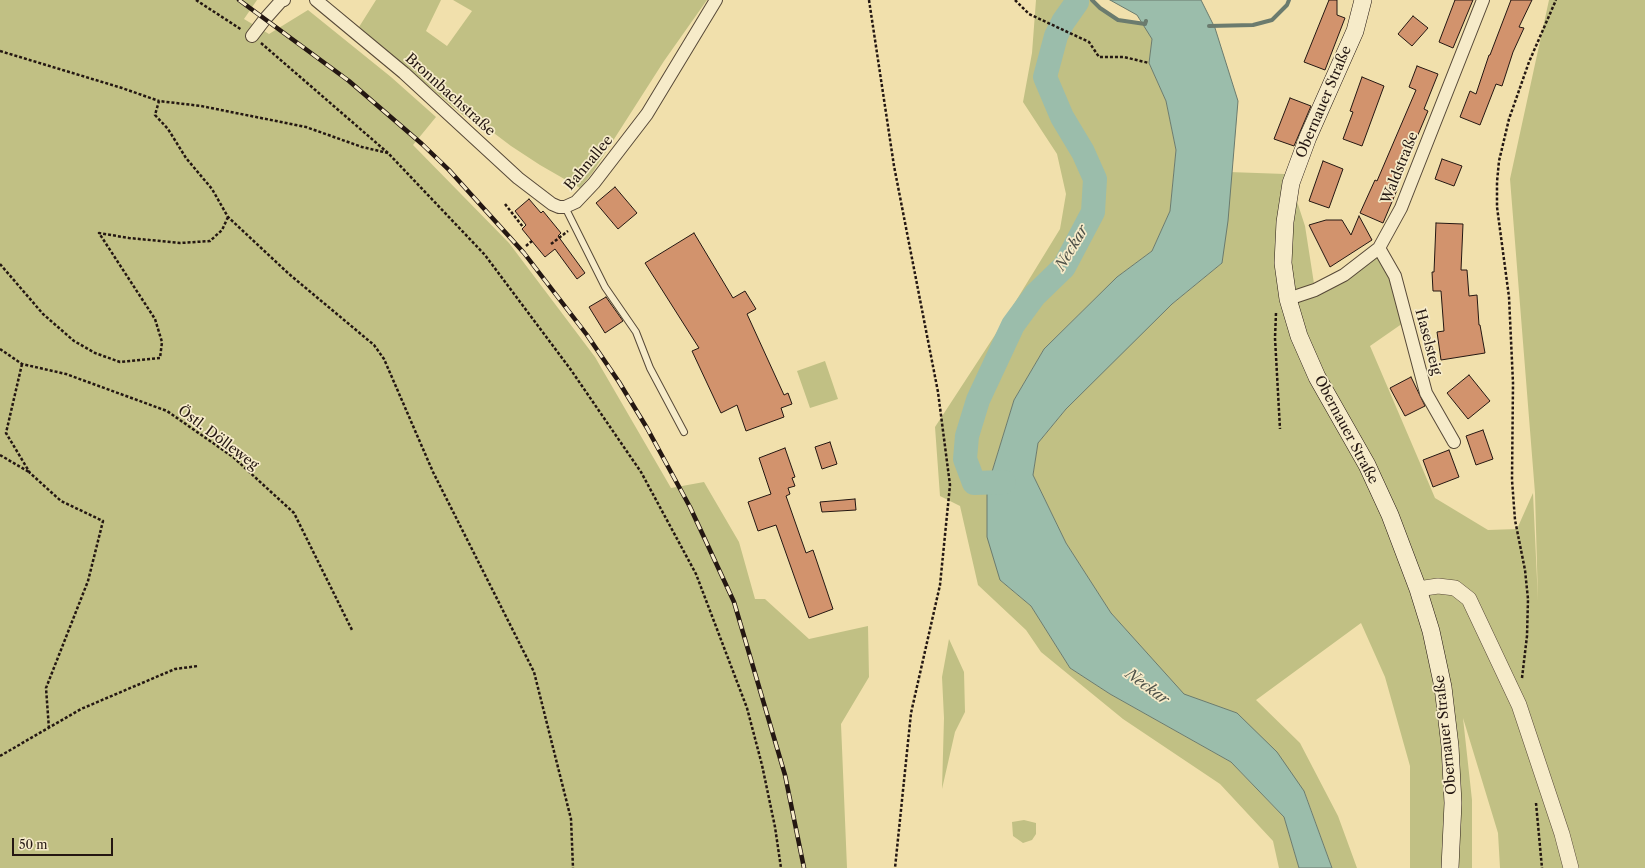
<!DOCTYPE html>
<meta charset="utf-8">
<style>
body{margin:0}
#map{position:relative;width:1645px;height:868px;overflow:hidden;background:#f1e0ac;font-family:"Libre Caslon Text",serif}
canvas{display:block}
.scale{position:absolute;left:12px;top:838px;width:101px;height:18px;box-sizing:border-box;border:2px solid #241712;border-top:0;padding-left:5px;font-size:12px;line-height:14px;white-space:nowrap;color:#241712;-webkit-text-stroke:3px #f6ebc9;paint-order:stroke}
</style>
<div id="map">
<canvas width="1645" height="868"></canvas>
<div class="scale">50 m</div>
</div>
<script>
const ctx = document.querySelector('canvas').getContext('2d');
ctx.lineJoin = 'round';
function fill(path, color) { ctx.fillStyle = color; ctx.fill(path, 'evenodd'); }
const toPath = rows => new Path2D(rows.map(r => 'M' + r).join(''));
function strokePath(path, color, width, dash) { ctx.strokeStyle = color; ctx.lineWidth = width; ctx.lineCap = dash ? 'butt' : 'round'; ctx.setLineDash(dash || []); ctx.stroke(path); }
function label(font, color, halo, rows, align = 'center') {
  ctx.font = font + ' "Libre Caslon Text",serif'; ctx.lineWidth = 3.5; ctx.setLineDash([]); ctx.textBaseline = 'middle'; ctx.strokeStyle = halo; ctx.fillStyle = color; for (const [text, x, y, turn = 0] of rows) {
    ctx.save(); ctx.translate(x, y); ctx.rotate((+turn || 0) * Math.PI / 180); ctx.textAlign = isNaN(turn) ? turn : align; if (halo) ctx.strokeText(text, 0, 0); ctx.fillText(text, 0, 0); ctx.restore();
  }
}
const green = toPath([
 [0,0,257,0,244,19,269,34,308,10,391,77,436,117,413,145,509,243,595,357,671,488,704,482,739,542,755,599,765,599,809,639,868,626,869,677,841,724,847,868,0,868],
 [376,0,441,0,426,31,447,46,472,11,453,0,707,0,664,61,593,172,580,188,540,165,511,146,474,118,465,117,359,27],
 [1036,0,1075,0,1077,2,1079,0,1092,0,1100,8,1118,20,1145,24,1152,39,1149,63,1166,101,1176,150,1170,211,1152,251,1117,277,1044,349,1014,400,987,488,1000,580,1031,606,1070,668,1110,694,1231,762,1284,817,1299,868,1279,868,1273,841,1220,784,1123,719,1041,652,1026,630,978,585,960,506,940,496,935,427,995,335,1060,229,1066,194,1057,154,1023,102,1032,53],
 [1549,0,1645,0,1645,868,1500,868,1498,833,1463,718,1472,800,1472,868,1410,868,1410,766,1385,677,1361,623,1256,700,1300,743,1338,816,1357,868,1332,868,1305,793,1237,713,1184,695,1111,613,1066,543,1033,475,1038,443,1066,409,1100,373,1172,304,1222,263,1229,172,1285,174,1291,183,1305,226,1315,290,1379,248,1406,321,1370,346,1435,498,1488,530,1517,529,1533,493,1538,601,1535,493,1510,179],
 [825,361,838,399,810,408,797,371],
 [949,639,964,672,965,712,955,732,942,789,944,718,942,677],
 [1024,820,1036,823,1036,834,1032,840,1023,843,1013,836,1012,822]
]);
const water = toPath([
 [1110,0,1201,0,1215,28,1238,101,1228,221,1222,263,1172,304,1066,409,1038,443,1033,475,1066,543,1111,613,1184,694,1237,713,1277,752,1304,791,1332,868,1299,868,1284,817,1231,762,1110,694,1070,668,1031,606,1000,580,987,537,987,488,1014,400,1044,349,1117,277,1152,251,1170,211,1176,150,1166,101,1149,63,1152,39,1137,15,1110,0]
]);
const stream = toPath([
 [1092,0,1100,8,1118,20,1145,24,1146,21],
 [1209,26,1253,25,1272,20,1287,5,1289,0]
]);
const river = toPath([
 [1004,482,974,483,965,459,967,436,978,400,1013,325,1035,295,1064,267,1093,212,1095,179,1083,152,1062,117,1045,77,1056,36,1063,22,1077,2,1076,0]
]);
const building = toPath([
 [1329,0,1337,0,1337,15,1345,18,1325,70,1304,62,1329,0],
 [1455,0,1473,0,1453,48,1439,42,1455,0],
 [1511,0,1532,0,1519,27,1524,28,1513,52,1502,86,1496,84,1480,125,1460,117,1470,91,1476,94,1489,55,1490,55,1511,0],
 [1413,16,1428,28,1412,46,1398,34,1413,16],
 [1417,66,1438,74,1424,109,1428,111,1395,189,1397,190,1383,223,1360,213,1375,180,1377,181,1416,90,1409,87,1417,66],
 [1362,77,1384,86,1362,146,1343,139,1353,112,1350,111,1362,77],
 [1290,98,1311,106,1294,146,1274,139,1290,98],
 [1442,159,1462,166,1454,186,1435,179,1442,159],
 [1323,161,1343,169,1329,208,1309,201,1323,161],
 [615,187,637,213,618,229,596,203,615,187],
 [529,199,541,213,543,211,561,233,558,236,585,273,577,279,555,249,545,257,522,229,526,225,515,211,529,199],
 [1359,216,1372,240,1330,267,1309,225,1326,220,1342,220,1351,235,1359,216],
 [1436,223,1463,224,1461,270,1467,270,1469,296,1477,295,1479,325,1480,325,1485,353,1441,360,1437,332,1444,331,1441,291,1433,291,1432,272,1434,272,1436,223],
 [694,233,733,298,745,291,756,309,747,314,784,395,788,393,792,404,781,408,784,417,746,431,737,405,721,413,692,351,699,348,645,263,694,233],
 [606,297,623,321,605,333,589,307,606,297],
 [1469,375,1490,401,1468,419,1447,393,1469,375],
 [1411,377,1425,406,1405,416,1390,388,1411,377],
 [1483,430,1493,459,1476,465,1466,436,1483,430],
 [830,442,837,464,822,469,815,447,830,442],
 [785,448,795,477,792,478,795,486,788,488,790,494,786,496,806,553,813,550,833,609,809,618,776,525,758,531,748,502,771,494,759,458,785,448],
 [1449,450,1459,477,1433,487,1423,460,1449,450],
 [855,499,856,510,822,512,820,502,855,499]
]);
const path = toPath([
 [196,0,242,30],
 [869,0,894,166,938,392,950,485,940,585,911,713,895,868],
 [1015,0,1029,14,1089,42,1099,57,1124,57,1149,63],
 [261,43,388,153,485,255,571,370,641,472,696,574,747,708,762,765,775,827,781,868],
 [0,51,122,88,159,101],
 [388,153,362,147,306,127,201,106,159,101,155,115,168,129,186,158,212,189,228,217,289,274,374,345,384,359,433,472,534,672,571,819,573,868],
 [505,204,523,227],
 [551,244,568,231],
 [526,246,532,241],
 [0,264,43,314,74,341,95,353,120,362,160,358,162,342,155,319,99,233,129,238,180,243,210,241,222,230,228,217],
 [1276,313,1275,338,1280,429],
 [0,349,22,364,66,374,167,411,233,457,294,513,352,630],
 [22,364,6,433,30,473,61,501,103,521,88,581,46,688,49,729],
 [0,455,29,472],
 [1522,678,1527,636,1528,599,1525,570,1515,520,1512,480,1513,383,1509,297,1497,207,1497,182,1499,161,1509,119,1529,62,1556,0],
 [0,756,81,709,175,669,198,666],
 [1536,803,1542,868]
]);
const service = toPath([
 [565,207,605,287,636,332,650,368,684,432]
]);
const minor = toPath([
 [316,0,404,73,518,178,552,204,559,207,565,207,576,202,594,183,647,114,716,0],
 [252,36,265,19,281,1,284,0],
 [1379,248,1395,276,1426,393,1454,442],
 [1288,299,1315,290,1344,275,1379,248,1401,208,1483,0]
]);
const tertiary = toPath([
 [1418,589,1438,586,1455,588,1469,599,1519,705,1562,834,1571,868]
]);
const secondary = toPath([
 [1363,0,1355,31,1308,137,1291,183,1285,222,1283,263,1288,299,1299,336,1317,377,1367,465,1390,515,1418,589,1431,631,1443,687,1450,746,1453,803,1450,868]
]);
const rail = toPath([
 [239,0,349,81,422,144,449,170,524,253,587,335,619,382,647,428,690,507,734,602,785,775,804,868]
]);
const streetNames = [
 ["Bronnbachstraße",450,95,42],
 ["Obernauer Straße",1324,102,-67],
 ["Bahnallee",589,163,-50],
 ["Waldstraße",1400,168,-68],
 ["Haselsteig",1428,342,75],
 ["Obernauer Straße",1346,430,62],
 ["Östl. Dölleweg",218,438,37],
 ["Obernauer Straße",1446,735,-96]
];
const waterNames = [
 ["Neckar",1072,248,-59],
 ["Neckar",1147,687,36]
];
fill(green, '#c1c084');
fill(water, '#9bbdab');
strokePath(water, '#6b7b6e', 1);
strokePath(stream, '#6b7b6e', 4);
strokePath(river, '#9bbdab', 24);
fill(building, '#d2936d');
strokePath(building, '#241712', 1);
strokePath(service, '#574938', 8);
strokePath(minor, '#574938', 14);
strokePath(tertiary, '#574938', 16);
strokePath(secondary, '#241712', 18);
strokePath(path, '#241712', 2.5, [3, 2]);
strokePath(service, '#f6ebc9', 6);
strokePath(minor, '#f6ebc9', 12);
strokePath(tertiary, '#f6ebc9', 15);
strokePath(secondary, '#f6ebc9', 17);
strokePath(rail, '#241712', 4.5);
strokePath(rail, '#f6ebc9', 3, [9]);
label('14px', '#241712', '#f6ebc9', streetNames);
label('italic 15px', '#4e5148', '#f6ebc9', waterNames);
</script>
